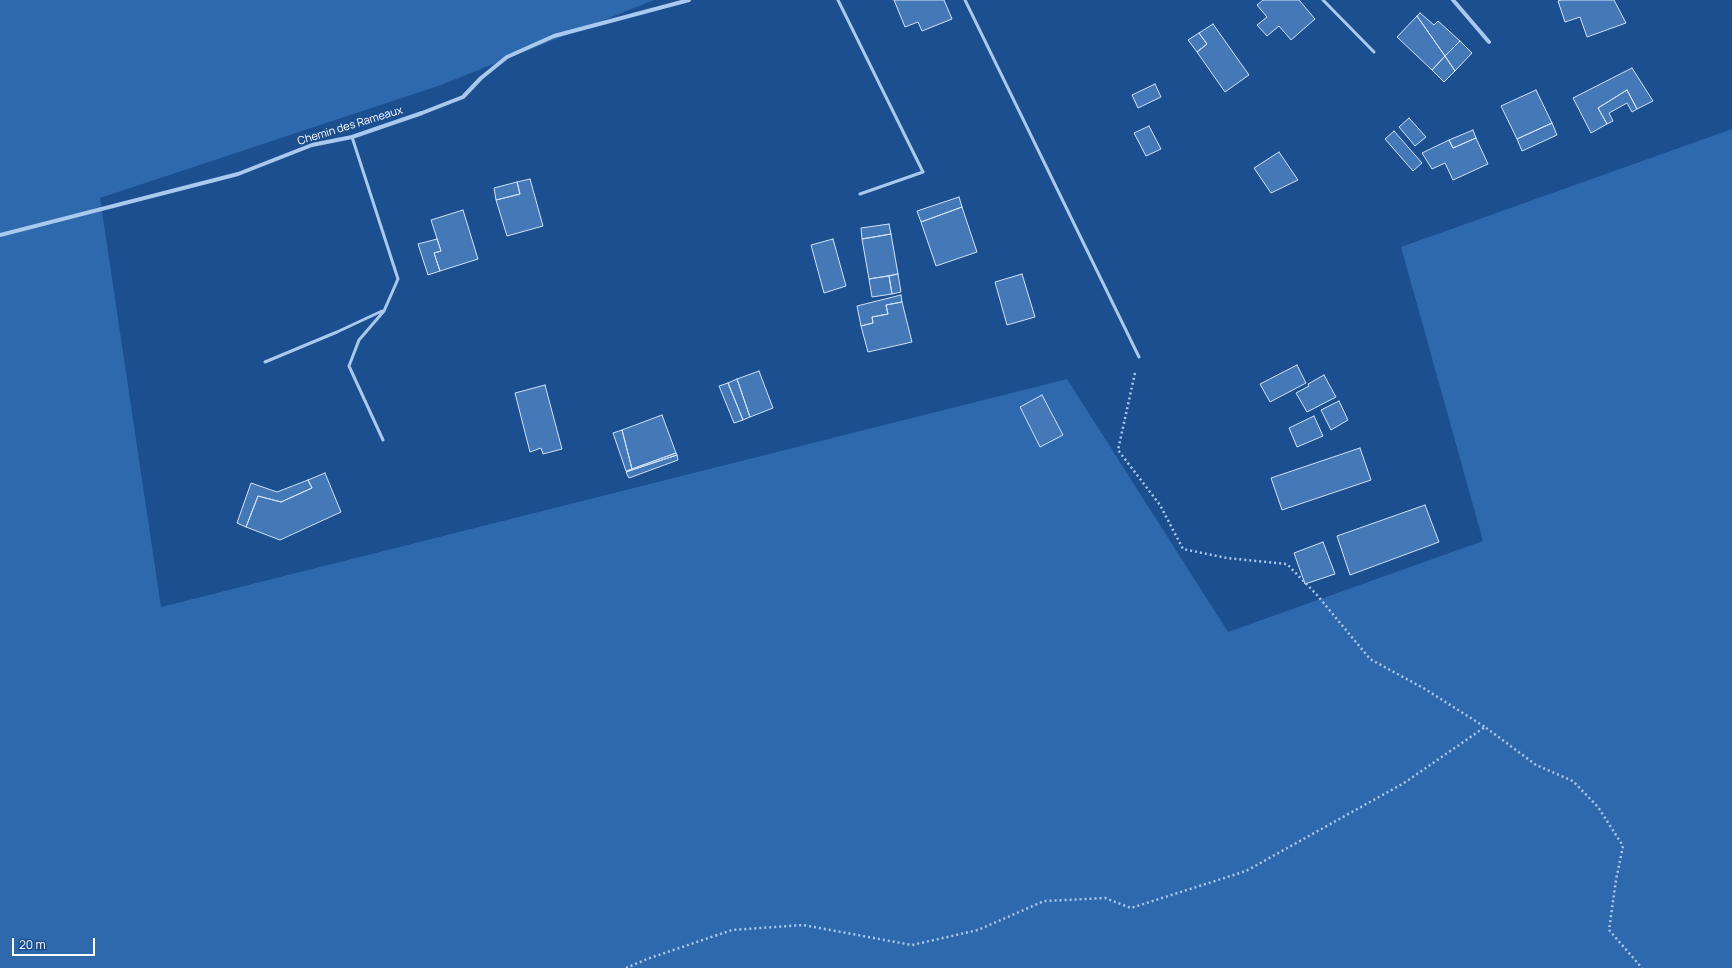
<!DOCTYPE html>
<style>
body{margin:0}
#map{position:relative;width:1732px;height:968px;overflow:hidden;background:#1b4f8f;font-family:Manrope,sans-serif}
canvas{display:block}
.scale{position:absolute;left:12px;top:938px;width:83px;height:18px;box-sizing:border-box;border:2px solid #fff;border-top:0;padding-left:5px;font-size:12px;line-height:14px;white-space:nowrap;color:#fff;-webkit-text-stroke:3px #1b4f8f;paint-order:stroke}
</style>
<div id="map">
<canvas width="1732" height="968"></canvas>
<div class="scale">20 m</div>
</div>
<script>
const ctx = document.querySelector('canvas').getContext('2d');
ctx.lineJoin = 'round';
function fill(path, color) { ctx.fillStyle = color; ctx.fill(path, 'evenodd'); }
const toPath = rows => new Path2D(rows.map(r => 'M' + r).join(''));
function strokePath(path, color, width, dash) { ctx.strokeStyle = color; ctx.lineWidth = width; ctx.lineCap = dash ? 'butt' : 'round'; ctx.setLineDash(dash || []); ctx.stroke(path); }
function label(font, color, halo, rows, align = 'center') {
  ctx.font = font + ' Manrope,sans-serif'; ctx.lineWidth = 3.5; ctx.setLineDash([]); ctx.textBaseline = 'middle'; ctx.strokeStyle = halo; ctx.fillStyle = color; for (const [text, x, y, turn = 0] of rows) {
    ctx.save(); ctx.translate(x, y); ctx.rotate((+turn || 0) * Math.PI / 180); ctx.textAlign = isNaN(turn) ? turn : align; if (halo) ctx.strokeText(text, 0, 0); ctx.fillText(text, 0, 0); ctx.restore();
  }
}
const green = toPath([
 [0,0,654,0,441,85,100,198,161,607,1067,379,1228,632,1483,541,1401,247,1732,129,1732,968,0,968]
]);
const building = toPath([
 [894,0,944,0,952,19,922,31,918,22,905,27,894,0],
 [1263,0,1299,0,1315,19,1291,40,1279,26,1267,36,1257,25,1267,17,1257,5,1263,0],
 [1561,0,1614,0,1626,23,1587,37,1580,17,1565,22,1558,1,1561,0],
 [1420,13,1434,25,1438,21,1460,41,1445,56,1417,16,1420,13],
 [1417,16,1445,56,1432,70,1397,37,1417,16],
 [1213,24,1249,75,1225,92,1197,52,1207,44,1199,33,1213,24],
 [1199,33,1207,44,1197,52,1188,40,1199,33],
 [1460,41,1472,53,1455,71,1445,56,1460,41],
 [1445,56,1455,71,1444,82,1432,70,1445,56],
 [1632,68,1653,101,1637,109,1627,90,1598,108,1607,124,1591,133,1573,98,1632,68],
 [1155,84,1161,97,1138,108,1132,95,1155,84],
 [1536,90,1552,123,1517,139,1501,106,1536,90],
 [1627,90,1637,109,1632,112,1627,103,1609,113,1613,121,1607,124,1598,108,1627,90],
 [1409,118,1426,137,1415,146,1399,127,1409,118],
 [1552,123,1557,135,1522,151,1517,139,1552,123],
 [1149,126,1161,149,1146,156,1134,133,1149,126],
 [1473,130,1476,138,1453,148,1449,140,1473,130],
 [1394,131,1422,163,1413,171,1385,139,1394,131],
 [1476,138,1488,164,1453,180,1445,163,1432,169,1422,153,1449,140,1453,148,1476,138],
 [1279,152,1298,180,1271,193,1254,168,1279,152],
 [530,179,543,226,507,236,496,200,520,194,517,182,530,179],
 [517,182,520,194,496,200,494,188,517,182],
 [959,197,962,207,921,222,917,211,959,197],
 [962,207,977,252,936,266,921,222,962,207],
 [463,210,478,259,440,271,434,253,441,251,431,220,463,210],
 [889,224,891,234,862,239,861,228,889,224],
 [891,234,898,274,869,279,862,239,891,234],
 [437,239,441,251,434,253,440,271,428,275,418,244,437,239],
 [833,239,846,286,824,293,811,245,833,239],
 [898,274,901,292,892,294,889,276,898,274],
 [1022,274,1035,317,1007,325,995,282,1022,274],
 [889,276,892,294,872,297,869,279,889,276],
 [901,295,902,302,886,305,888,314,872,317,873,323,861,326,857,306,901,295],
 [902,302,912,342,868,352,861,326,873,323,872,317,888,314,886,305,902,302],
 [1297,365,1306,383,1270,402,1260,384,1297,365],
 [759,371,773,408,750,417,737,379,759,371],
 [1324,375,1336,397,1307,412,1296,393,1309,386,1308,384,1324,375],
 [737,379,750,417,743,420,728,383,737,379],
 [728,383,743,420,734,423,719,386,728,383],
 [545,385,562,449,543,454,541,448,530,452,515,393,545,385],
 [1042,395,1063,435,1040,447,1020,407,1042,395],
 [1339,401,1348,420,1331,430,1321,410,1339,401],
 [662,415,676,453,632,469,622,430,662,415],
 [1314,416,1323,436,1297,447,1289,428,1314,416],
 [622,430,632,469,626,471,613,433,622,430],
 [1360,448,1371,480,1282,510,1271,478,1360,448],
 [676,453,677,455,626,472,632,469,676,453],
 [677,455,678,460,629,478,626,472,677,455],
 [325,473,341,512,280,540,246,527,258,496,281,502,312,488,308,480,325,473],
 [308,480,312,488,281,502,258,496,246,527,237,523,251,483,277,492,308,480],
 [1425,505,1439,542,1350,575,1337,536,1425,505],
 [1323,542,1335,574,1305,584,1294,553,1323,542]
]);
const path = toPath([
 [1135,373,1118,450,1160,505,1183,549,1227,558,1287,564,1317,595,1370,659,1425,689,1485,727],
 [626,968,647,959,732,930,803,925,912,945,978,930,1044,901,1105,898,1131,908,1246,871,1404,783,1485,727,1536,765,1573,781,1598,807,1623,846,1616,880,1609,930,1642,968]
]);
const lane = toPath([
 [838,0,923,172,860,194],
 [965,0,1139,357],
 [1323,0,1374,52],
 [352,137,398,279,384,311,359,340,349,366,383,440],
 [265,362,337,332,382,311]
]);
const street = toPath([
 [1453,0,1489,42],
 [0,235,238,174,312,145,352,137,422,113,463,97,481,78,507,57,554,36,689,0]
]);
const streetNames = [
 ["Chemin des Rameaux",350,126,-17]
];
fill(green, '#2e69ad');
fill(building, '#4478b7');
strokePath(building, '#cfe3fa', 1);
strokePath(path, '#a9c9ee', 2.5, [2, 3]);
strokePath(lane, '#a9c9ee', 3);
strokePath(street, '#a9c9ee', 4);
label('11px', '#fff', '#1b4f8f', streetNames);
</script>
